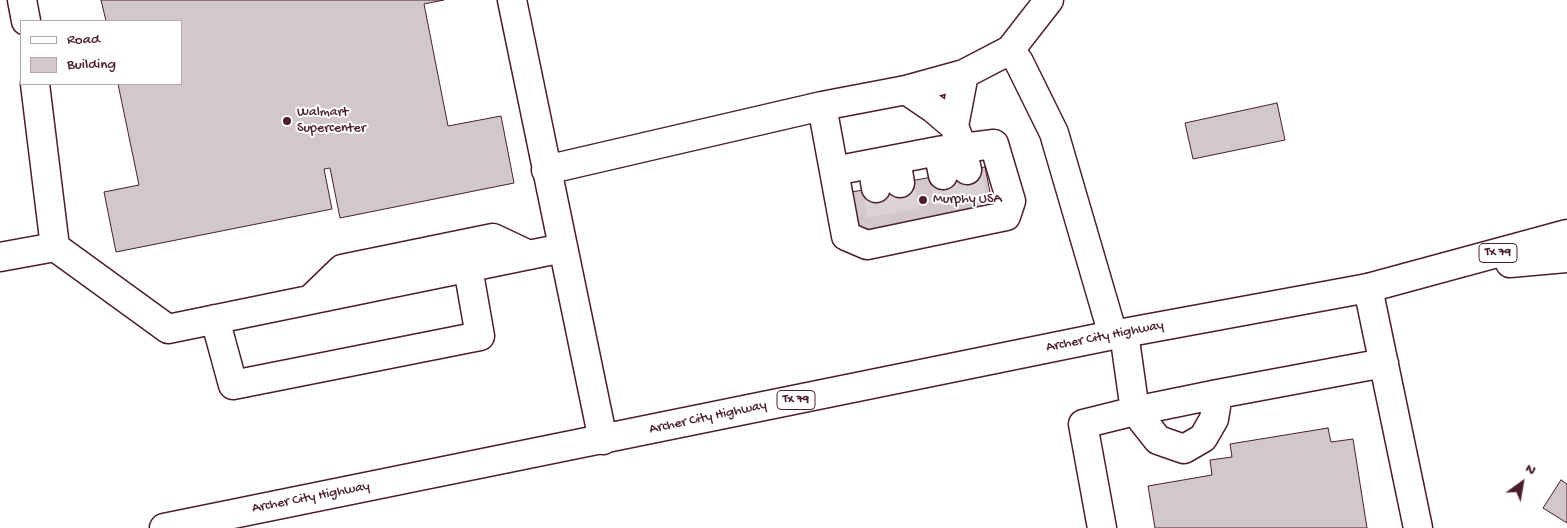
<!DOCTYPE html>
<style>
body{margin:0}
#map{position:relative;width:1567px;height:528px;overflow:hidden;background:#fff;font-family:"Gochi Hand",sans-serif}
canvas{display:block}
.legend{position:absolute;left:20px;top:20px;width:162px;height:65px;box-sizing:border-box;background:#fff;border:1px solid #b7a5aa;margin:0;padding:6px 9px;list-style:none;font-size:15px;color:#4a1f2b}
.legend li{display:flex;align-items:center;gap:10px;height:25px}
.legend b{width:25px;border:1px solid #b7a5aa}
.north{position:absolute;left:1497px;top:458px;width:50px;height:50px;-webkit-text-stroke:4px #fff;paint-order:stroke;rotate:32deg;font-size:14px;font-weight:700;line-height:20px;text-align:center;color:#4a1f2b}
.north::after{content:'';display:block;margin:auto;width:18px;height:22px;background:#4a1f2b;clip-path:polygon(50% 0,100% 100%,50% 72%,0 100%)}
</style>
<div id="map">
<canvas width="1567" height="528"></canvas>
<ul class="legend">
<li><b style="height:6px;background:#fff"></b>Road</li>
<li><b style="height:14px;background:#d2c7cb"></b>Building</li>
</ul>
<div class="north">N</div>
</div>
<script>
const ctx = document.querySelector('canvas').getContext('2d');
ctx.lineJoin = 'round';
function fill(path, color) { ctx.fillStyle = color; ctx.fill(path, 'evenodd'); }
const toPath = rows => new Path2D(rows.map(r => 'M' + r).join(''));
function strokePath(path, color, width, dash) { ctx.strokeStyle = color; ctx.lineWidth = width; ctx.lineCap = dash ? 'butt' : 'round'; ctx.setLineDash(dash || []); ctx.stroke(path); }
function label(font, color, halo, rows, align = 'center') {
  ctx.font = font + ' "Gochi Hand",sans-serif'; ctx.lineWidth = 4; ctx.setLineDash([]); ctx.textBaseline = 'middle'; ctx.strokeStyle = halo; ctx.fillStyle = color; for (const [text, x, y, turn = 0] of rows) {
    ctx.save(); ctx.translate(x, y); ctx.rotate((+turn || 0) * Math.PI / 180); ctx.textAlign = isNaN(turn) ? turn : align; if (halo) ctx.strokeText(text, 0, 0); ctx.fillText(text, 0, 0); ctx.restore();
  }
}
const building = toPath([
 [101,0,444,0,424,4,448,126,501,116,514,183,340,218,330,168,324,169,332,209,116,252,104,192,139,185,118,84,181,84,181,21,106,21,101,0],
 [1277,103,1285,140,1193,159,1185,123,1277,103],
 [985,167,993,207,860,233,852,192,985,167],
 [1328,428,1331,442,1353,439,1367,528,1155,528,1148,486,1212,475,1210,460,1232,457,1230,444,1328,428],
 [1561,480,1567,484,1567,523,1543,508,1561,480]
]);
const minorTunnel = toPath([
 [967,170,975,211],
 [943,175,952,215],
 [900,183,907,224],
 [876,188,883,228]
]);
const minor = toPath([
 [22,0,26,21],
 [512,0,603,440],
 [1010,50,1019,62,1054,133,1113,335],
 [35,84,55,247],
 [906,90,934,109,954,126,962,147,967,170],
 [822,106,846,236,867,245,977,222,1006,216,1011,201,994,144,938,151,834,171],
 [954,126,964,74],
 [938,151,943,175],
 [896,159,900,183],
 [872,164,876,188],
 [546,170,822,106,906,90,964,74,1010,50,1049,0],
 [0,257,55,247,168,329,563,248],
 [1368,288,1418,528],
 [310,300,342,269,493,238,529,255],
 [215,319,233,385,480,336,468,268],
 [1218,394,1214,419,1203,438,1184,449,1158,440,1135,411,1218,394,1384,363],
 [1102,528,1083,424,1135,411,1124,333]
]);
const major = toPath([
 [1510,263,1567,258],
 [164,528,1113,335,1368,288,1567,234]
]);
const markers = [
 [287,121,5,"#4a1f2b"],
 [923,200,5,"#4a1f2b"]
];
const shields = [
 [1498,253,38],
 [796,400,38]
];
const shieldNames = [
 ["TX 79",1498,253],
 ["TX 79",796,400]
];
const poiNames = [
 ["Walmart",297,113],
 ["Supercenter",297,129],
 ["Murphy USA",933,200]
];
const streetNames = [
 ["Archer City Highway",1105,337,-11],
 ["Archer City Highway",708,418,-12],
 ["Archer City Highway",311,498,-11]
];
fill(building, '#d2c7cb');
strokePath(building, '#4a1f2b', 1);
strokePath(minorTunnel, '#dbd2d5', 28, [28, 14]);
strokePath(minor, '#4a1f2b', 31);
strokePath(major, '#4a1f2b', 31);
strokePath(minor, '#fff', 28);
strokePath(major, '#fff', 28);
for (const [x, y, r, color] of markers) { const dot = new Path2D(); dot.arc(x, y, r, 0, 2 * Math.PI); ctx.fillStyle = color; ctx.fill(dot); strokePath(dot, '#fff', 2); }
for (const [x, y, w] of shields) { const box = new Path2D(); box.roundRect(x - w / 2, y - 9.5, w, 19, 4); ctx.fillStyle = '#fff'; ctx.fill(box); strokePath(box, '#4a1f2b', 1); }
label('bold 12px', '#4a1f2b', null, shieldNames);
label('14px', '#4a1f2b', '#fff', poiNames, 'left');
label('14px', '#4a1f2b', '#fff', streetNames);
</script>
